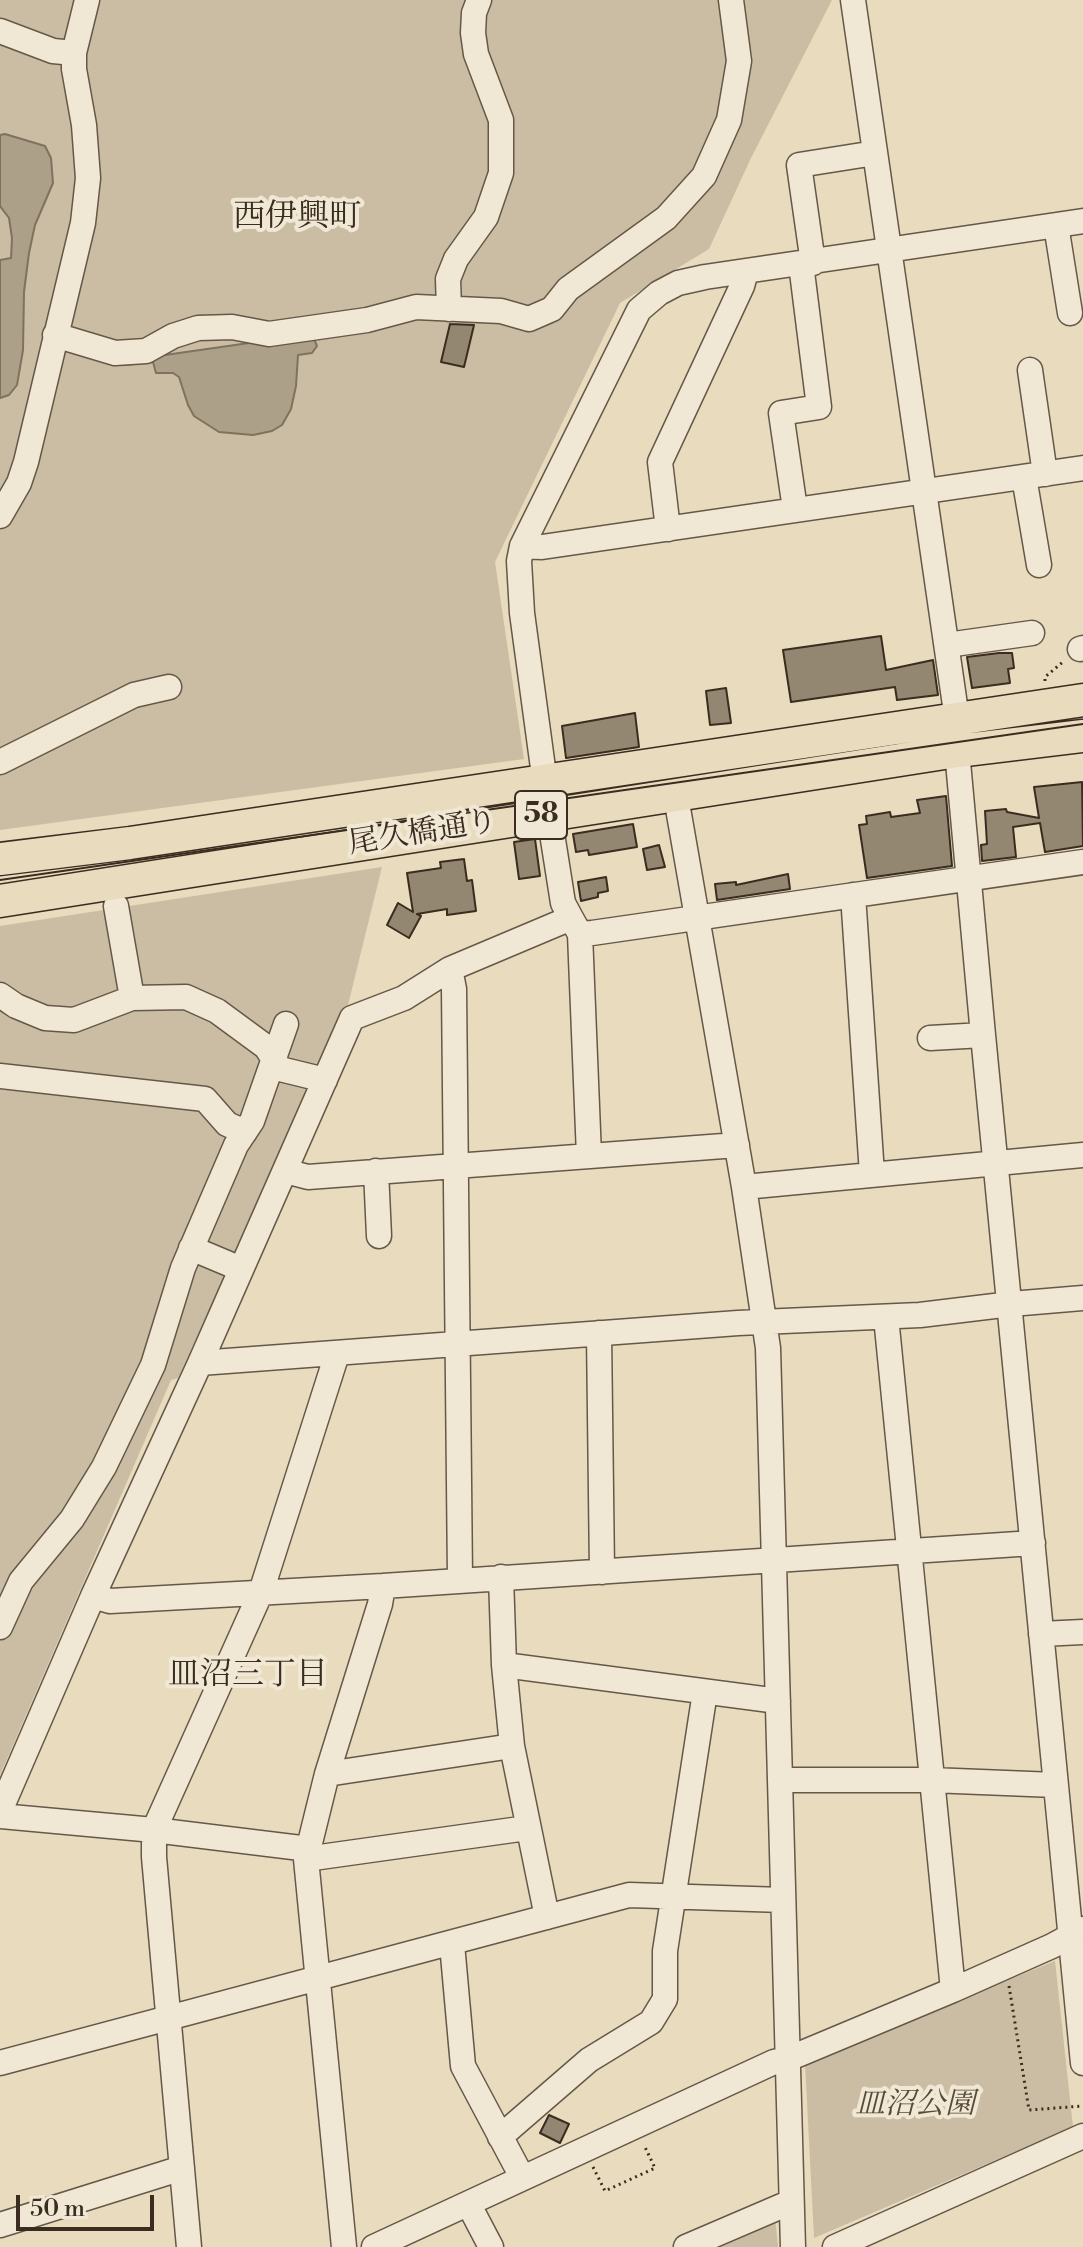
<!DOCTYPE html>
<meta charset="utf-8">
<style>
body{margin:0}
#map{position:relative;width:1083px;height:2247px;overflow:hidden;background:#e8dbbe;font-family:"Libre Bodoni",serif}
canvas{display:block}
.scale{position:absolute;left:16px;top:2195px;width:138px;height:36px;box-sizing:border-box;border:4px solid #3a2d1f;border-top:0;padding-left:10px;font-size:24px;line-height:28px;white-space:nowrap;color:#3a2d1f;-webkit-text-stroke:6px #f0e8d5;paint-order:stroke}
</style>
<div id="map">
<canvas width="1083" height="2247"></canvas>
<div class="scale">50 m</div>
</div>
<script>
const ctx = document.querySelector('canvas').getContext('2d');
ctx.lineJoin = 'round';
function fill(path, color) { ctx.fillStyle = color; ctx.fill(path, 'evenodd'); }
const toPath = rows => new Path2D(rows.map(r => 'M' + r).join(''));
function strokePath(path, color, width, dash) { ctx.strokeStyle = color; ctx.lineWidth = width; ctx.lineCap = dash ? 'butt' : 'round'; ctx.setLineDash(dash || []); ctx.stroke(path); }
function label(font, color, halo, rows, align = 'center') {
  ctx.font = font + ' "Libre Bodoni","Noto Serif JP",serif'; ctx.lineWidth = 8; ctx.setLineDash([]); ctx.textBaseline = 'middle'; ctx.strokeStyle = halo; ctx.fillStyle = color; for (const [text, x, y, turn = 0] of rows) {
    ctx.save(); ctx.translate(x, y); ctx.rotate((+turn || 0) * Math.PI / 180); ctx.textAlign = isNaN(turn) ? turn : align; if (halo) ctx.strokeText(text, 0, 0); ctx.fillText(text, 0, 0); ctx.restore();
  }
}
const green = toPath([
 [0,0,832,0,751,158,709,249,620,303,495,562,524,759,0,830],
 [382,867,348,1005,178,1378,171,1380,0,1775,0,926],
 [1055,1961,1073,2127,814,2238,805,2063],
 [775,2217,778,2247,708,2247]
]);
const water = toPath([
 [5,134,45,146,51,158,53,183,35,225,29,253,24,292,23,350,17,385,9,395,0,398,0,260,11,258,12,238,9,218,0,206,0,135,5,134],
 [312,334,317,346,312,353,298,355,296,386,291,409,282,425,272,431,253,435,219,432,194,416,188,405,179,377,173,373,156,373,153,362,124,365,116,362,312,334]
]);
const building = toPath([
 [450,324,474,325,464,367,441,362,450,324],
 [881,636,886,670,933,660,938,695,897,700,895,687,791,702,783,650,881,636],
 [999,653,1012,653,1014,668,1008,669,1010,683,972,688,967,657,999,653],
 [726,688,731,723,710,725,706,691,726,688],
 [635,713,639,747,566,758,562,726,635,713],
 [1082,782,1083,846,1045,852,1040,823,1013,827,1016,857,982,861,981,845,987,844,985,811,1006,809,1007,812,1039,818,1034,787,1082,782],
 [946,796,952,866,867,878,859,825,867,824,866,816,890,812,891,817,920,813,917,800,946,796],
 [633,824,637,847,589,855,588,850,576,852,573,834,633,824],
 [535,839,540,876,519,879,514,842,535,839],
 [659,845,665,867,647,870,643,849,659,845],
 [464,859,467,881,472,880,476,911,447,915,447,909,417,914,421,916,409,938,387,925,398,903,413,912,407,873,441,868,440,862,464,859],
 [788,874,790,889,717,900,715,884,736,882,736,885,788,874],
 [606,877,608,891,598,893,598,897,581,901,578,882,606,877],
 [549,2115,569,2124,560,2143,540,2133,549,2115]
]);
const path = toPath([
 [1045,681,1045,677,1064,661],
 [1009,1986,1029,2110,1083,2106],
 [593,2167,605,2191,655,2168,644,2145]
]);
const minor = toPath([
 [853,0,957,719,957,751,983,1035,1083,2063],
 [0,31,53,51,74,53],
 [1056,225,1070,313],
 [813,263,799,165,875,153],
 [449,309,448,279,456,259,486,217,501,173,501,120,476,54,473,33,474,13,479,0],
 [55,335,115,353,146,351,173,336,198,328,232,327,269,334,367,320,416,307,501,311,529,319,552,309,568,289,666,218,704,176,729,120,739,61,731,0],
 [1030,370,1045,474],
 [1024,477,1039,565],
 [795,509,781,413,819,407,801,264],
 [0,516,19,483,26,462,83,223,88,178,84,125,74,69,74,53,87,0],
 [668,529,660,462,742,286,746,272],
 [522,546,542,547,1083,468],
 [947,645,1032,633],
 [1080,649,1083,648],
 [0,762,134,695,169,687],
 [676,797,744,1187,768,1348,793,2247],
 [853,895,872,1174],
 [116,906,132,998],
 [571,918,580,934,592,933,1083,862],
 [580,934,589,1156],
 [450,969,454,989,460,1579],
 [0,995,16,1006,45,1018,74,1020,132,998,186,997,217,1011,266,1047,280,1069,325,1080],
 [930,1038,983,1035],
 [0,1076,205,1099,227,1124,245,1132],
 [285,1171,308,1177,737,1145],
 [376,1171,379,1236],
 [744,1187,1083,1155],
 [191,1248,241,1269],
 [886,1317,953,1990],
 [599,1333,602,1572],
 [200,1363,738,1323,920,1315,1011,1304,1083,1298],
 [501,1577,504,1665,512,1746,547,1917],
 [93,1596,110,1601,383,1586],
 [0,1627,21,1581,72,1519,104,1467,153,1365,183,1268,236,1145,252,1121,286,1024],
 [1041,1634,1083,1632],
 [504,1665,778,1701],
 [327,1774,512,1746],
 [780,1780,931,1780,1055,1785],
 [0,1811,93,1596,200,1363,352,1018,404,998,450,969,571,918,563,903,551,827,522,613,519,561,522,546,639,310,659,293,678,283,705,277,1083,221],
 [0,1816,154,1830,309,1849],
 [306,1859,527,1828],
 [452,1944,463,2066,522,2177],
 [0,2063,629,1895,783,1900],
 [500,2137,589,2060,651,2022,665,1999,665,1951,705,1692],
 [469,2205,491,2247],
 [0,2225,182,2168],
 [189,2247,154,1857,154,1830,261,1592,337,1354],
 [344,2247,306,1859,327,1774,380,1604,383,1586,1033,1543],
 [374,2247,774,2062,788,2059,953,1990,1052,1946,1083,1929],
 [686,2247,791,2202],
 [835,2247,1083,2136]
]);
const major = toPath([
 [0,859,130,843,1083,700],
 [0,901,957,751,1083,736]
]);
const tram = toPath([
 [0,880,1083,724]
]);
const shields = [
 [541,815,52]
];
const shieldNames = [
 ["58",541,815]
];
const streetNames = [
 ["尾久橋通り",423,834,-9]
];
const parkNames = [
 ["皿沼公園",915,2106]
];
const neighbourhoodNames = [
 ["西伊興町",297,218],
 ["皿沼三丁目",248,1676]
];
fill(green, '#cabda3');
fill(water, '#ada088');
strokePath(water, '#7f725e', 2);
fill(building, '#948772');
strokePath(building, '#3a2d1f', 2);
strokePath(minor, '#665847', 27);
strokePath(major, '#3a2d1f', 35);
strokePath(path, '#3a2d1f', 3, [2, 4]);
strokePath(minor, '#f0e8d5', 24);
strokePath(major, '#e8dbbe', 32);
strokePath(tram, '#3a2d1f', 2);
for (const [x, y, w] of shields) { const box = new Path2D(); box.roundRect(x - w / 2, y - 24, w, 48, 6); ctx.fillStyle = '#f0e8d5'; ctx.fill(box); strokePath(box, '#3a2d1f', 2); }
label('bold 28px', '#3a2d1f', null, shieldNames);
label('30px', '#3a2d1f', '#f0e8d5', streetNames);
label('italic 30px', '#574a39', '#f0e8d5', parkNames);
label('32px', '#3a2d1f', '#f0e8d5', neighbourhoodNames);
</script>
